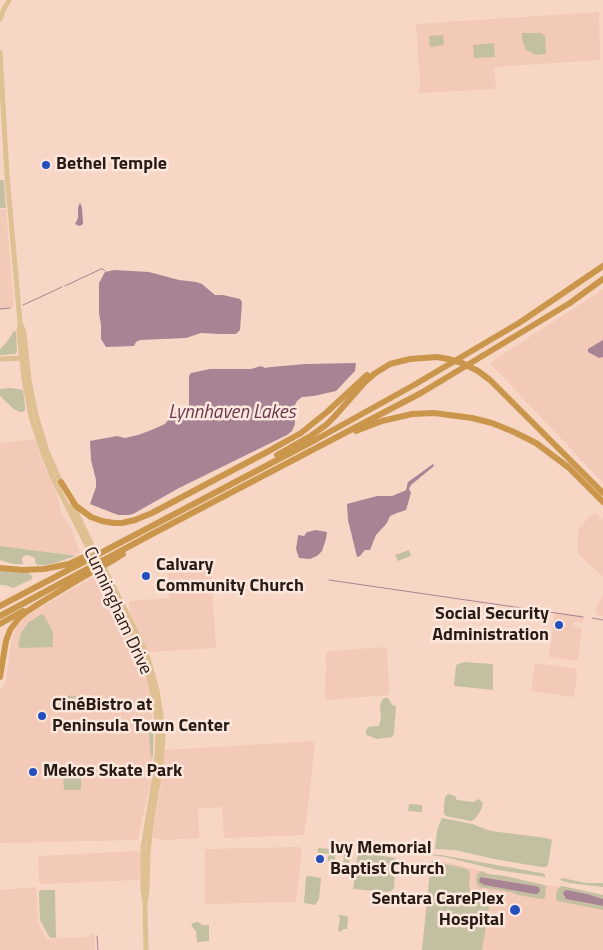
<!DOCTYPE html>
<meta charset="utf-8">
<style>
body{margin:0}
canvas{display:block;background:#f8d6c6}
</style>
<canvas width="603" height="950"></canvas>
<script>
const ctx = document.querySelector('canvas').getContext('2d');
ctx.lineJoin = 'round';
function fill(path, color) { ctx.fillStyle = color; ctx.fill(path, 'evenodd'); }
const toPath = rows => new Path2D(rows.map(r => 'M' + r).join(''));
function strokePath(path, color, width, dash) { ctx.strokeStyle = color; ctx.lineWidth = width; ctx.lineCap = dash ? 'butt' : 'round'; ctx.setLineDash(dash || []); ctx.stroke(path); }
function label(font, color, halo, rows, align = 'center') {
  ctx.font = font + ' "Titillium Web",sans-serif'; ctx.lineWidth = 5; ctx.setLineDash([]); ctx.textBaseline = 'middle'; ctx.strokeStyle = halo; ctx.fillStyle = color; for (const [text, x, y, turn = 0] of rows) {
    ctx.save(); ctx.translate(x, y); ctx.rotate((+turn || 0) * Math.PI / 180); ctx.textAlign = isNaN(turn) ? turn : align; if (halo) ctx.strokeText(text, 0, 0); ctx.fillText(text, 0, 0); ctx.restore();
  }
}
const built = toPath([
 [599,12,600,60,494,67,496,89,419,93,420,81,416,24],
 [0,209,6,209,14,308,0,309],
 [603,289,603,483,490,363],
 [35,439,43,464,57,492,62,515,70,525,80,553,76,555,0,546,0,443],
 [596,513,603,520,603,577,578,554,578,529,591,515],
 [168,564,211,570,216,648,149,652,146,650,143,638,132,617,130,611,129,601,169,598],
 [97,575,123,621,141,663,150,694,152,711,154,742,152,778,142,819,138,840,0,843,0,689,2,688,6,680,12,636,18,625,27,615],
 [603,595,603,616,596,615,595,609],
 [555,612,584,616,583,623,574,622,573,626,582,628,578,659,576,661,549,657],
 [387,647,389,695,325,700,326,652,328,651],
 [535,663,576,669,577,672,574,697,531,691],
 [315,741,308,808,304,835,224,838,222,807,194,809,198,809,199,838,165,840,153,838,154,823,161,787,165,787,160,786,164,750],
 [299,847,302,850,296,902,205,904,205,850,206,849],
 [139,851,141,855,141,878,137,880,41,884,39,882,38,859,39,856],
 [432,861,440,861,479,870,493,875,505,876,544,885,567,887,603,895,603,950,422,950,431,862],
 [36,887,38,923,40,928,47,939,90,937,90,934,95,934,95,950,0,950,0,890]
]);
const green = toPath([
 [522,33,541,33,545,36,546,54,536,55,526,50,522,40],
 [443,35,444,45,430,47,429,36],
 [494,43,495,57,474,58,473,45],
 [0,180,4,180,6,208,0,208],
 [14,331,16,332,17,352,15,354,0,355,0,349,6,343],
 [11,388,23,390,25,406,25,410,23,412,20,412,14,409,0,396,0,389],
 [0,546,71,555,76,556,66,559,59,562,46,565,38,565,35,563,35,558,28,555,24,556,22,558,23,564,13,564,0,560],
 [409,550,411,556,398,561,395,555],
 [0,570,21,573,29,573,32,576,32,579,13,588,5,585,0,585],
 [42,614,44,615,53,632,53,647,20,648,18,646,21,633,29,622],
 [464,662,492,664,493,665,493,690,455,686,454,685,456,665],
 [61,696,78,696,78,704,61,704],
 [384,698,388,698,392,705,396,706,394,733,392,737,377,739,366,735,366,731,368,727,379,726,381,718,380,706,382,700],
 [148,722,152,724,153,727,153,756,151,758],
 [81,776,81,790,64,790,63,777],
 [448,794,455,796,457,800,473,802,479,799,483,803,481,810,474,820,471,821,446,816,444,813,444,805,445,797],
 [409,804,422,805,422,812,408,811],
 [442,818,472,824,491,831,546,838,552,840,548,865,546,867,541,867,494,859,455,850,435,849,437,830],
 [319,848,351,851,353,852,352,853,348,855,347,858,350,863,343,863,344,855,337,854,335,856,335,862,328,861,328,857,330,854,319,853,317,851],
 [358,852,396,858,394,888,392,891,387,892,353,889],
 [422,854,441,855,541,873,545,874,545,877,498,870,445,857],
 [432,861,467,869,470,872,469,883,470,889,474,893,486,895,489,898,490,902,482,950,422,950,431,862],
 [482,871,488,874,505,876,544,885,546,886,545,897,544,899,541,899,518,895,511,892,479,887,476,882,477,874],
 [483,877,535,886,540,892,534,894,484,885,481,884],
 [308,876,321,878,319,899,315,905,304,903,306,877],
 [562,878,586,883,603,883,603,887,569,883,560,880],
 [562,886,603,895,603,899,587,894,567,890,565,890,563,896,566,899,603,906,603,910,558,901,556,899,557,890,560,887],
 [43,890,55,890,56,938,50,938,40,920,39,895,39,891],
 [338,915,347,916,348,918,347,929,343,929,341,932,338,931,338,929,340,919],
 [198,922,202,925,209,925,209,941,197,942,196,931,191,925,193,923]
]);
const water = toPath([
 [80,202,82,208,83,223,82,225,79,226,75,224,78,218,78,208],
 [114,270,149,272,179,280,196,282,202,284,215,295,223,295,240,299,242,302,240,330,236,334,220,334,201,333,186,338,140,340,136,342,134,346,106,347,101,339,101,325,99,313,99,283,105,272],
 [603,340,603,357,599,358,588,352,588,349],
 [356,363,355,371,336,391,314,396,302,397,297,401,294,407,295,424,292,431,287,435,179,488,133,514,128,515,118,515,90,504,96,487,96,480,91,460,90,441,117,436,125,438,138,435,149,431,165,424,172,415,189,407,189,376,191,373,210,369,251,369,261,366,265,368,271,367,305,364],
 [433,464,434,466,411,485,409,489,411,493,406,510,397,513,390,516,387,523,376,535,370,550,365,550,360,556,357,557,348,520,347,504,377,496,392,496,404,491,406,490,408,482],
 [316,530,327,532,326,539,322,551,317,556,310,559,299,558,296,549,298,536,298,535,304,536,307,532],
 [481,877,535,886,539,887,540,891,537,894,534,894,484,885,479,882,480,878],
 [567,890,587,894,603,899,603,906,566,899,563,894,564,891]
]);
const stream = toPath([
 [65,286,101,269,103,269,105,271],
 [23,305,62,287],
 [0,309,10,308],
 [329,580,583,617],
 [592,618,603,620],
 [97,936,98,950]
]);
const major = toPath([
 [0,19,3,11,9,0],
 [0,52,7,175,20,322,19,333,24,379,31,417,43,454,53,478,140,650,148,675,155,703,158,733,157,755,155,775,143,848,143,890,145,905],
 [21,325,24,332,29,380,36,415,47,451,62,485],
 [0,359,24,358],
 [72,504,98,557],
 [102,564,138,635,147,655,157,690,161,716,163,736,161,766,152,818,148,852,147,890,145,905,146,950]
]);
const highway = toPath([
 [356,431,382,421,412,414,434,413,472,418,492,423,514,432,536,443,568,467,603,502],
 [277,455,312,435,326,425,335,416,364,383,374,374,390,364,410,359,437,357,448,359,462,363,478,371,490,380,603,493],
 [61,482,76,506,91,517,102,521,114,523,122,523,135,520,152,513,267,452,301,433,327,412,367,375],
 [0,568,23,570,44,569,69,564,86,556],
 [0,606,317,439,414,385,519,323,603,266],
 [0,616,154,533,421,393,570,303,603,279],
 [0,624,23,611],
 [0,677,6,641,10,630,19,618,26,612,40,603,78,580,112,561,123,554]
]);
const markers = [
 [46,165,5,"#2450be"],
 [146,576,5,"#2450be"],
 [559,625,5,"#2450be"],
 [42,716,5,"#2450be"],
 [33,772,5,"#2450be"],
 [320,859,5,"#2450be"],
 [515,910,6,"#2450be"]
];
const poiNames = [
 ["Bethel Temple",56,165],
 ["Calvary",156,566],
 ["Community Church",156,587],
 ["Social Security",549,615,"right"],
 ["Administration",549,636,"right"],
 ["CinéBistro at",52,706],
 ["Peninsula Town Center",52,727],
 ["Mekos Skate Park",43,772],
 ["Ivy Memorial",330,849],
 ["Baptist Church",330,870],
 ["Sentara CarePlex",504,900,"right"],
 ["Hospital",504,921,"right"]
];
const streetNames = [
 ["Cunningham Drive",117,611,65]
];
const waterNames = [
 ["Lynnhaven Lakes",232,413]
];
fill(built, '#f3c9b7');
fill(green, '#c3bfa1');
fill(water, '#a88394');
strokePath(stream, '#a88394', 1);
strokePath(major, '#dfc093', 5);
strokePath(highway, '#ca964b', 6);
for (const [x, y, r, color] of markers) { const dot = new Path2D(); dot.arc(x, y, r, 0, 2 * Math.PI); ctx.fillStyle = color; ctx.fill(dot); strokePath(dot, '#fce7dd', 2); }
label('bold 18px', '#271b15', '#fce7dd', poiNames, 'left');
label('18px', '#271b15', '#fce7dd', streetNames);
label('italic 19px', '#693650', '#fce7dd', waterNames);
</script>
